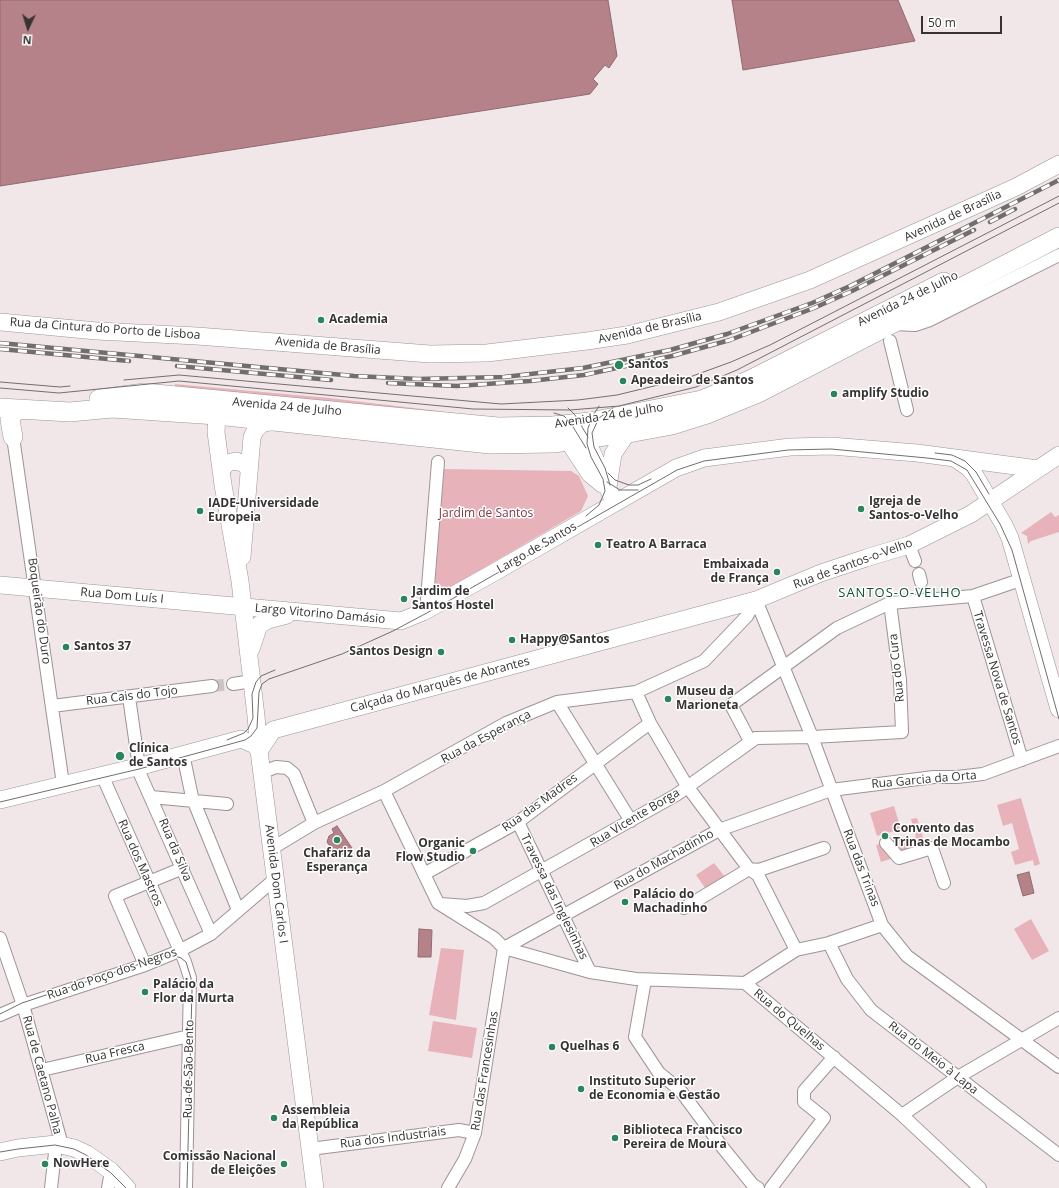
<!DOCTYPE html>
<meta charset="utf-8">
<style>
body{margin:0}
#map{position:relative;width:1059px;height:1188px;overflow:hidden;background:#f1e7e8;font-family:"Open Sans",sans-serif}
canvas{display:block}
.north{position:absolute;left:8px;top:8px;width:40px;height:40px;-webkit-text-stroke:3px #fff;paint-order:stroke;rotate:184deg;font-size:11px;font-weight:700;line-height:16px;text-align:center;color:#373333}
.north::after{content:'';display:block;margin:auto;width:14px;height:18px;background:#373333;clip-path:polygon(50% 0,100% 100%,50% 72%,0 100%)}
.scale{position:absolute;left:921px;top:16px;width:81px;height:18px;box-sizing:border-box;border:2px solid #373333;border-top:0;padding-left:5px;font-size:12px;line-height:14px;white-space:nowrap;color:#373333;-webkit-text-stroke:3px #fff;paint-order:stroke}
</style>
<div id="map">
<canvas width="1059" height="1188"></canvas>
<div class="north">N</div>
<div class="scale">50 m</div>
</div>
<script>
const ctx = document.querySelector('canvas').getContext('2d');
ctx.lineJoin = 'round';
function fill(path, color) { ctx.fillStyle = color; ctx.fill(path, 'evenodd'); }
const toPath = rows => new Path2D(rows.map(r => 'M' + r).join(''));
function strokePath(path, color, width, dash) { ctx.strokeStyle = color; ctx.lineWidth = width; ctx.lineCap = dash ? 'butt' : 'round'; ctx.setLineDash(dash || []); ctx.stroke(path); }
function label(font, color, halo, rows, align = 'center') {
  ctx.font = font + ' "Open Sans",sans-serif'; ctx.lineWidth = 3; ctx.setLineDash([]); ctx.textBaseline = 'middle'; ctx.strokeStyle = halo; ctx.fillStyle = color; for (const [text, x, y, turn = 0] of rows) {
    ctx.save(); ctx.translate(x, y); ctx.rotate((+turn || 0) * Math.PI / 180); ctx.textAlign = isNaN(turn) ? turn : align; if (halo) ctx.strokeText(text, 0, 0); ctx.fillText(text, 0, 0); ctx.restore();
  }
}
const green = toPath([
 [175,384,329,398,439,411,438,417,175,389],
 [444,469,571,471,579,476,588,496,581,511,434,597],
 [1051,512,1055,517,1059,515,1059,532,1031,541,1028,544,1027,536,1021,533],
 [1021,798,1040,864,1034,866,1033,860,1015,865,1011,852,1019,849,1012,823,1003,826,997,805],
 [894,806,901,829,877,836,870,813],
 [917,818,926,847,881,862,876,845,903,837,905,841,916,837,911,819],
 [714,863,726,878,706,889,696,875],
 [1031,919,1049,951,1032,960,1014,929],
 [441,948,464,950,456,1020,429,1015],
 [433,1021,477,1028,472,1058,428,1051]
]);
const water = toPath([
 [0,0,608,0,617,56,609,68,605,65,593,79,598,84,590,94,0,186,0,0],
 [732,0,898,0,915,41,743,70,732,0],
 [337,826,352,848,343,855,340,851,334,852,327,842,329,836,334,833,332,829,337,826],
 [1029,872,1034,893,1023,896,1017,875,1029,872],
 [419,929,432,930,431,957,418,957,419,929]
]);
const streetTunnel = toPath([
 [212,686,233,684]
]);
const street = toPath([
 [894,324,915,325,930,320,1059,255],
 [890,341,907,410],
 [13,437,63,784],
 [909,545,915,561],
 [919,574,921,582],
 [973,596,1022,760],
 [427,599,438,462],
 [756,600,812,737,882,925,907,956,1059,1067],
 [233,684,252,681],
 [636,692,650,723,687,786,749,869,758,875,796,950],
 [129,697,140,774,211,934],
 [557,702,631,821],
 [52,706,212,686],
 [750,741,731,705,837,628,890,603,973,596,1023,579],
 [183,754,192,797,238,910],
 [261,773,276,767,287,768,294,774,314,823],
 [102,775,185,962,190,978,186,1188],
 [384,791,438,903,494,938,504,948,590,972,636,979,745,983,902,1115,980,1188],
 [151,797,227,804],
 [518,822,590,972],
 [886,843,899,858,932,848,944,883],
 [271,849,314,823,384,791,506,723,557,702,636,692,704,661,747,616,756,600],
 [424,874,518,822,650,723],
 [441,904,467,906,484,903,676,795,756,738,812,737,902,732,900,680,890,603],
 [684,908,749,869,759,870,824,848],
 [0,938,23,1005,62,1145],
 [829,943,847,979,871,1010,1059,1155],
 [504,948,719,830,831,790,934,777,957,777,983,774,1059,746],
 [145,965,115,896,183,868],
 [645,980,635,1037,659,1073,680,1090,723,1148,753,1185,758,1188],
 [745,983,796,950,829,943,882,925],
 [0,1015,23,1005,145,965,179,951,211,934,275,879],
 [42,1070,189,1036],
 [902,1115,958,1077,1059,1018],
 [310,1149,459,1130,475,1133],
 [51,1188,56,1144],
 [108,1188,111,1171],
 [448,1188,465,1159,475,1133,504,948],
 [771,1188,824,1118,804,1102,804,1091,834,1057]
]);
const secondary = toPath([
 [0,322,97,331,197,336,430,354,487,353,587,341,627,335,719,312,810,280,1016,187,1059,164],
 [227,405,220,409,217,415,216,432,223,485,240,581,256,716,259,751,315,1188],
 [584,440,592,452,614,502],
 [569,442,590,474,602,484],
 [956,459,969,468,974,474,1004,525,1010,538,1059,709],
 [221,471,227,463,236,461,245,464,249,470],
 [608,487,613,454,627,433],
 [242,557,252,437,256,429,263,423,276,421],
 [0,585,401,621,423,612,493,573,676,468,704,458,790,447,831,446,917,453,1038,469],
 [251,649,259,625,268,620,287,615],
 [259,751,273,730,756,600,821,573,866,558,909,545,971,514,1059,455],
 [0,800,145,765,241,739,255,745,259,751],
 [0,1152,18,1148,56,1144,74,1148,87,1154,111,1171,127,1188]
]);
const primary = toPath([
 [99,399,145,393,498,427,553,426,590,422,702,400,750,380,944,282],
 [0,408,70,412,112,408,217,415,490,444,553,443,634,432,672,425,707,414,758,393,1059,237],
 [13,437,10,420,12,415,17,410]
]);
const tram = toPath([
 [124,380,179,375,501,404,578,400,617,395,687,378,731,362,770,345,1059,196],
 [0,382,60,387,70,386],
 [0,388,59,393,179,381,473,409,570,410,619,406,696,387,737,370,1059,203],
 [568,408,575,415,588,437],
 [554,413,564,416,570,422,586,448],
 [935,453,952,455,965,461,976,472,989,494],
 [608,473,615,480,629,485,638,485,651,479],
 [607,482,620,490,638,490],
 [610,485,605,468,594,447,592,433,599,418,613,408],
 [586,516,599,505,605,491,603,479,591,457,587,444,588,428,594,414,599,406],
 [227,740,244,733,248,729,253,718,252,694,256,682,261,676,275,670],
 [0,802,139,769,245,740,251,736,257,728,259,692,262,684,269,679,342,654,393,631,438,607,677,470,704,461,788,450,831,449,927,458,951,461,967,470,1000,524,1012,550,1059,719],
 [0,1014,22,1003,161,957,172,955,181,958,186,962,191,978,192,990,187,1188],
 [0,1152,18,1149,55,1145,74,1149,86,1155,111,1173,126,1188]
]);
const rail = toPath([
 [990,222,1015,209],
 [0,343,354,376,419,379,504,377,583,368,670,350,727,334,812,303,850,286,1059,180],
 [0,349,129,361],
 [177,366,331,380],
 [388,383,457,386,530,381,584,375,672,356,730,340,814,308,852,291,974,230]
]);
const markers = [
 [321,320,4,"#29855b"],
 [619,365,5,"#29855b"],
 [623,381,4,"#29855b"],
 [834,394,4,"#29855b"],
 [861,509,4,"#29855b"],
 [200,511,4,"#29855b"],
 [598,545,4,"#29855b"],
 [777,572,4,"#29855b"],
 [404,599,4,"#29855b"],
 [512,640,4,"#29855b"],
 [66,647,4,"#29855b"],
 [441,652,4,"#29855b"],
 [668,699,4,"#29855b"],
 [120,756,5,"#29855b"],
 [885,836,4,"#29855b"],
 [337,840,4,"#29855b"],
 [473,851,4,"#29855b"],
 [625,902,4,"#29855b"],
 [145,992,4,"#29855b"],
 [552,1047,4,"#29855b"],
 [581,1089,4,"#29855b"],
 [274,1118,4,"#29855b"],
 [615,1138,4,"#29855b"],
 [45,1164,4,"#29855b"],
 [284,1164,4,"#29855b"]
];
const streetNames = [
 ["Avenida de Brasília",953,216,-25],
 ["Avenida 24 de Julho",908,299,-26],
 ["Avenida de Brasília",650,328,-13],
 ["Rua da Cintura do Porto de Lisboa",105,329,4],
 ["Avenida de Brasília",328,346,5],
 ["Avenida 24 de Julho",287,407,5],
 ["Avenida 24 de Julho",609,416,-9],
 ["Largo de Santos",537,548,-30],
 ["Rua de Santos-o-Velho",853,564,-20],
 ["Rua Dom Luís I",122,596,5],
 ["Boqueirão do Duro",39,611,82],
 ["Largo Vitorino Damásio",320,614,5],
 ["Rua do Cura",897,668,-96],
 ["Travessa Nova de Santos",997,678,73],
 ["Calçada do Marquês de Abrantes",440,685,-15],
 ["Rua Cais do Tojo",132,696,-7],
 ["Rua da Esperança",486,737,-28],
 ["Rua Garcia da Orta",924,780,-5],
 ["Rua das Madres",540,803,-36],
 ["Rua Vicente Borga",635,818,-31],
 ["Rua da Silva",175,850,67],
 ["Rua do Machadinho",664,860,-29],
 ["Rua dos Mastros",140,863,66],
 ["Rua das Trinas",861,868,69],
 ["Avenida Dom Carlos I",276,884,83],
 ["Travessa das Inglesinhas",554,897,64],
 ["Rua do Poço dos Negros",112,974,-19],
 ["Rua do Quelhas",789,1020,40],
 ["Rua Fresca",115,1053,-13],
 ["Rua do Meio à Lapa",933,1058,38],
 ["Rua de São Bento",189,1069,-89],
 ["Rua das Francesinhas",485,1071,-81],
 ["Rua de Caetano Palha",42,1075,75],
 ["Rua dos Industriais",393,1138,-7]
];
const poiNames = [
 ["Academia",329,320],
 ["Santos",628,365],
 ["Apeadeiro de Santos",631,381],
 ["amplify Studio",842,394],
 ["Igreja de",869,502],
 ["Santos-o-Velho",869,516],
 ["IADE-Universidade",208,504],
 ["Europeia",208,518],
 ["Teatro A Barraca",606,545],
 ["Embaixada",769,565,"right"],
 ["de França",769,579,"right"],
 ["Jardim de",412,592],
 ["Santos Hostel",412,606],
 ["Happy@Santos",520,640],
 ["Santos 37",74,647],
 ["Santos Design",433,652,"right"],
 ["Museu da",676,692],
 ["Marioneta",676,706],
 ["Clínica",129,749],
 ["de Santos",129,763],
 ["Convento das",893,829],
 ["Trinas de Mocambo",893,843],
 ["Organic",465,844,"right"],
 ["Flow Studio",465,858,"right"],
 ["Chafariz da",337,854,"center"],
 ["Esperança",337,868,"center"],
 ["Palácio do",633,895],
 ["Machadinho",633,909],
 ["Palácio da",153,985],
 ["Flor da Murta",153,999],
 ["Quelhas 6",560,1047],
 ["Instituto Superior",589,1082],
 ["de Economia e Gestão",589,1096],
 ["Assembleia",282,1111],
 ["da República",282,1125],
 ["Biblioteca Francisco",623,1131],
 ["Pereira de Moura",623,1145],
 ["Comissão Nacional",276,1157,"right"],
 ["de Eleições",276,1171,"right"],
 ["NowHere",53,1164]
];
const parkNames = [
 ["Jardim de Santos",486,514]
];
const neighbourhoodNames = [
 ["SANTOS-O-VELHO",900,593]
];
fill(green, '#e7b2ba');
fill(water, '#b5828a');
strokePath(water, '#8f6a70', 1);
strokePath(streetTunnel, '#ccc3c4', 12, [12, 6]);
strokePath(street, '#9d9495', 14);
strokePath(secondary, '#9d9495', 18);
strokePath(primary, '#9d9495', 20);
strokePath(street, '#fff', 12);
strokePath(secondary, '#fff', 17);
strokePath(primary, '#fff', 19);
strokePath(tram, '#736e6e', 1);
strokePath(rail, '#736e6e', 4.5);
strokePath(rail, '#fff', 3, [9]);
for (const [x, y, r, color] of markers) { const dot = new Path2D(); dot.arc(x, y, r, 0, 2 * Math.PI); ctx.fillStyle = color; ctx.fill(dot); strokePath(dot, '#fff', 1.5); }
label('12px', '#373333', '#fff', streetNames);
label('bold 12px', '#373333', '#fff', poiNames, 'left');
label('12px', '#7c3947', '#fff', parkNames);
ctx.letterSpacing = '1px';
label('13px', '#115135', '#fff', neighbourhoodNames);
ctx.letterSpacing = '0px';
</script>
